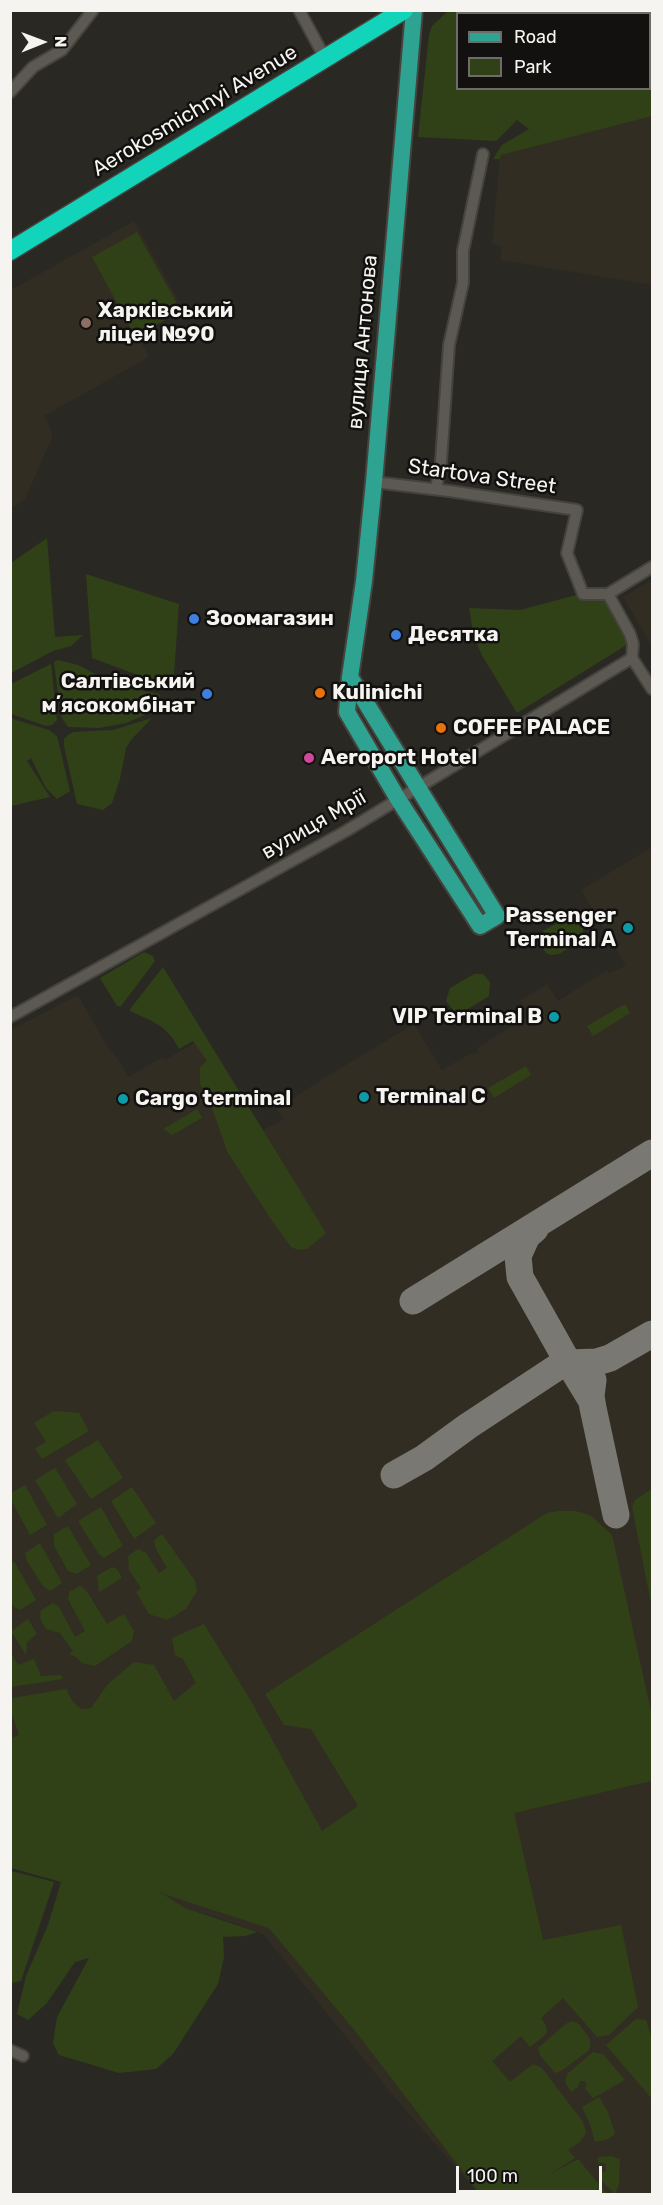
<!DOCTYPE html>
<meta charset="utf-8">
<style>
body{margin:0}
#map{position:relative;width:663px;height:2205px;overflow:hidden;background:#2a2823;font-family:Rubik,sans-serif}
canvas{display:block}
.frame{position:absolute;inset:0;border:12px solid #f6f4f0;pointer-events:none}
.legend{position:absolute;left:456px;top:12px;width:195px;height:78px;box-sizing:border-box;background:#12110f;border:2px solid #6d6c69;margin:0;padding:8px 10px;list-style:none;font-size:18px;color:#f6f4f0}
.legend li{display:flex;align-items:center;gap:12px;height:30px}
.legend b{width:30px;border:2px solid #6d6c69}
.north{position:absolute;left:12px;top:12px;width:60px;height:60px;-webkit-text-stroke:4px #12110f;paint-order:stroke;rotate:89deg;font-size:16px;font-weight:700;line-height:24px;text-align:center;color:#f6f4f0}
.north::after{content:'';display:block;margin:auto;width:21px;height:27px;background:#f6f4f0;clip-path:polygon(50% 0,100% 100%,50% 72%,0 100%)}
.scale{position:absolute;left:456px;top:2166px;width:146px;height:27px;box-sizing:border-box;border:3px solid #f6f4f0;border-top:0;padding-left:8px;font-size:18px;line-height:21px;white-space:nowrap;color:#f6f4f0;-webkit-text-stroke:4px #12110f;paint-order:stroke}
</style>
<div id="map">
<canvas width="663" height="2205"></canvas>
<div class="frame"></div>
<ul class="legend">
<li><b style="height:8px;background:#2fa391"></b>Road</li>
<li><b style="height:16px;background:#304117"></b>Park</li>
</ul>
<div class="north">N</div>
<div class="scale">100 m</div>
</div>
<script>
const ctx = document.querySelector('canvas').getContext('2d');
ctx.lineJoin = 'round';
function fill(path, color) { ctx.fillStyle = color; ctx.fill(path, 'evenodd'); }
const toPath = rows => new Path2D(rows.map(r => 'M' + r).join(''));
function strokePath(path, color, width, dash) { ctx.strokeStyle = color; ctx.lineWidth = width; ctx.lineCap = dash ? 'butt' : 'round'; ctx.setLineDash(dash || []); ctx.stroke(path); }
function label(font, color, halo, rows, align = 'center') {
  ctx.font = font + ' Rubik,sans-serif'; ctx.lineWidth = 5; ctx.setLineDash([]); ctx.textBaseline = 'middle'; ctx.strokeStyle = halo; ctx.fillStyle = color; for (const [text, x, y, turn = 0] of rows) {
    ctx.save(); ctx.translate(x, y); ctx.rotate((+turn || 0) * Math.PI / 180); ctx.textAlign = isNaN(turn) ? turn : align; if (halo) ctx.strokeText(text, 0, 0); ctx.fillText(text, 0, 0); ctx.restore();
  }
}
const built = toPath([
 [652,115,652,285,501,260,501,246,492,244,500,155],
 [134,221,184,310,138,336,149,357,44,416,51,429,52,438,25,499,11,509,11,290],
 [652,580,652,647,623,597],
 [652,847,652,2194,479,2194,396,2099,263,1934,215,1917,134,1893,11,1867,11,1030,78,995,108,1048,117,1058,129,1077,162,1057,165,1060,201,1039,259,1132,284,1119,277,1109,321,1080,414,1024,442,1070,473,1052,474,1054,479,1051,477,1048,529,1015,520,1001,547,984,558,1001,607,970,609,973,626,966,581,890]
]);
const green = toPath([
 [448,11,652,11,652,116,501,155,500,159,493,159,502,145,529,129,517,120,496,141,418,137,429,35,432,26],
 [458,14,650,14,650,88,458,88],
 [137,232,181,311,135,336,92,257],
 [47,538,55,637,83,635,71,646,53,651,11,673,11,563],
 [86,574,179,604,173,688,92,658],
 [580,594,583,600,606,599,628,644,517,713,483,657,474,638,469,608,520,610],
 [58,660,78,665,99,676,135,689,159,694,161,702,158,708,152,712,126,723,99,728,68,727,61,717,54,662],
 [51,664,57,720,52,725,46,726,11,714,11,684],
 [10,718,49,730,57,736,70,791,57,799,46,788,31,758,27,761,50,797,11,806],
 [152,718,131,740,126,748,120,779,112,803,103,810,77,804,64,746,64,739,68,735,73,732,113,730],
 [568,917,577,917,583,925,583,939,559,954,552,955,546,953,540,944,543,931],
 [144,952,153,956,155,961,121,1006,117,1006,100,978],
 [163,967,326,1233,307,1249,298,1250,291,1247,270,1218,227,1151,209,1099,200,1084,200,1067,207,1061,193,1041,179,1049,172,1037,163,1028,152,1021,130,1011,130,1009],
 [474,974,483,974,490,982,489,996,465,1011,458,1012,453,1010,446,1001,450,988],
 [625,1004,630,1013,593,1036,587,1026],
 [526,1066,531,1075,494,1098,488,1088],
 [197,1109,202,1118,172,1135,163,1129],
 [54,1411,79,1413,89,1431,42,1459,35,1448,46,1442,34,1423],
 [98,1440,123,1478,91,1499,65,1460],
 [55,1468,77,1504,58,1518,35,1480],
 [25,1485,47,1525,30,1535,11,1500,11,1493],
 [132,1487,156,1523,134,1539,111,1501],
 [652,1489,652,1608,632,1507,635,1500],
 [101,1507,123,1546,104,1558,98,1553,78,1521],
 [559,1511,576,1511,591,1516,612,1535,652,1716,652,1777,651,1781,514,1813,543,1940,621,1925,638,2007,609,2035,597,2037,563,1998,541,2018,546,2025,547,2032,544,2036,530,2047,521,2036,492,2061,510,2082,533,2064,542,2068,583,2122,586,2133,580,2142,568,2150,575,2158,548,2175,578,2159,607,2194,480,2194,356,2032,269,1928,166,1895,155,1889,185,1908,257,1932,246,1936,223,1937,224,1957,218,1984,173,2054,156,2069,119,2073,59,2055,53,2043,57,2017,89,1958,75,1962,47,2003,28,2020,17,2014,26,1976,48,1925,61,1882,11,1868,11,1738,19,1735,11,1712,12,1698,66,1689,73,1702,81,1709,91,1708,108,1684,134,1662,154,1665,174,1701,196,1683,183,1659,175,1655,172,1638,204,1624,251,1701,322,1831,358,1806,311,1729,284,1725,265,1694,547,1513],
 [68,1526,91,1565,76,1574,68,1571,54,1546,54,1534],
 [162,1534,195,1581,197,1591,186,1609,167,1620,149,1614,136,1592,141,1588,129,1570,128,1556,138,1549,146,1553,159,1573,167,1568,156,1549,154,1540],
 [40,1543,62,1583,50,1591,43,1586,27,1561,25,1553],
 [14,1561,36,1600,20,1610,14,1607,11,1601,11,1563],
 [112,1567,117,1569,122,1578,99,1592,97,1576],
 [80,1586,86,1590,107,1624,124,1614,134,1631,132,1641,95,1666,82,1663,76,1657,69,1654,73,1651,60,1633,46,1629,40,1618,41,1610,53,1603,59,1607,75,1637,85,1631,68,1599,69,1592],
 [28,1619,37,1634,27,1642,26,1655,11,1631],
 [11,1653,18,1665,34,1659,41,1676,61,1675,63,1679,11,1687],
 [11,1871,54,1882,21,1981,11,1983],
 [636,2019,646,2020,652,2040,652,2099,606,2045],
 [572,2021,579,2024,590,2039,590,2047,588,2051,561,2071,555,2073,540,2055,538,2048,567,2023],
 [593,2052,603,2054,625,2080,593,2098,585,2088,587,2085,585,2081,580,2081,578,2087,571,2092,565,2082,567,2074],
 [599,2097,608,2112,615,2134,608,2139,595,2142,590,2124,582,2107],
 [611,2156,620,2159,619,2184,615,2194,599,2178,599,2173,606,2172,605,2163,598,2163,598,2157]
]);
const taxiway = toPath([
 [535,1229,527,1236,518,1256,520,1277,565,1357,590,1398],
 [413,1301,652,1153],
 [593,1380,591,1396,593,1408,616,1515],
 [394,1475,424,1458,468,1426,556,1368,568,1363,597,1362,610,1358,652,1334]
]);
const street = toPath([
 [299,10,325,58],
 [10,92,33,67,62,50,93,10],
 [374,482,449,491,577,510,567,553,583,594,608,594,630,634,633,644,632,658,652,689],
 [436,489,441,462,449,345,463,283,463,251,483,154],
 [608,594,652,567],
 [10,1017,346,831,632,658],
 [10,2050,23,2056]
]);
const primary = toPath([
 [350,677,497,916,480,926,398,799,347,712,350,677,364,581,374,482,414,10]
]);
const highway = toPath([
 [10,251,404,10]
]);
const markers = [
 [86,323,6,"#8d6e63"],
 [194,619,6,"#3f7fe0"],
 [396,635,6,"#3f7fe0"],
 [320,693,6,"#e8710a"],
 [207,694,6,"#3f7fe0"],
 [441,728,6,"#e8710a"],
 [309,758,6,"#d1479c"],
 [628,928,6,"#0f9aa8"],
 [554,1017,6,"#0f9aa8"],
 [364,1097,6,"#0f9aa8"],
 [123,1099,6,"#0f9aa8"]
];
const streetNames = [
 ["Aerokosmichnyi Avenue",195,111,-31],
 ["вулиця Антонова",363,342,-85],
 ["Startova Street",482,477,8],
 ["вулиця Мрії",314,825,-30]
];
const poiNames = [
 ["Харківський",98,311],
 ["ліцей №90",98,335],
 ["Зоомагазин",206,619],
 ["Десятка",408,635],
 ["Салтівський",195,682,"right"],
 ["мʼясокомбінат",195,706,"right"],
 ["Kulinichi",332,693],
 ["COFFE PALACE",453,728],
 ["Aeroport Hotel",321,758],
 ["Passenger",616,916,"right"],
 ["Terminal A",616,940,"right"],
 ["VIP Terminal B",542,1017,"right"],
 ["Terminal C",376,1097],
 ["Cargo terminal",135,1099]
];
fill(built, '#322d22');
fill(green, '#304117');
strokePath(taxiway, '#7a7873', 27);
strokePath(street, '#45433e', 14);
strokePath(primary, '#45433e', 20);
strokePath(highway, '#45433e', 21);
strokePath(street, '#5c5953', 10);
strokePath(primary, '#2fa391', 16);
strokePath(highway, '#11d4ba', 18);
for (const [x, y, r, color] of markers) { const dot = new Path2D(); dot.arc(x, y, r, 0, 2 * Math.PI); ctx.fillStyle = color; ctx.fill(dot); strokePath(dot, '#12110f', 2); }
label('21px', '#f6f4f0', '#12110f', streetNames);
label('bold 21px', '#f6f4f0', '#12110f', poiNames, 'left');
</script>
